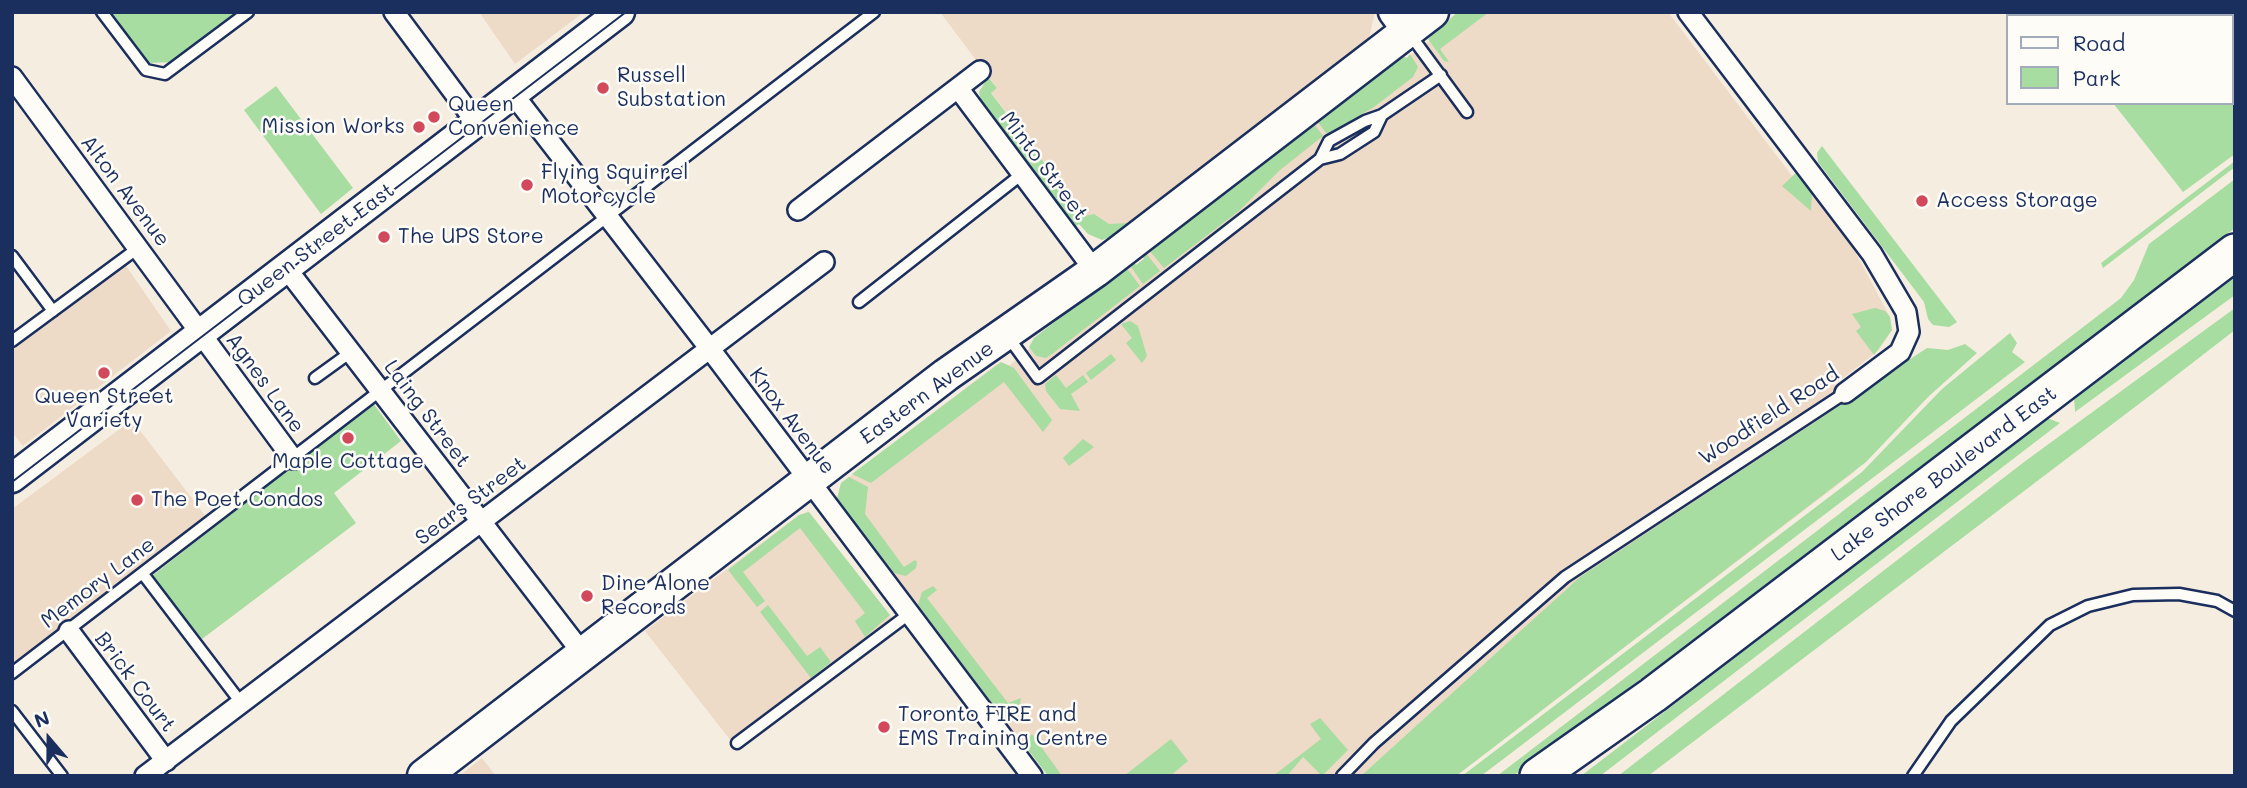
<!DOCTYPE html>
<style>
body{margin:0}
#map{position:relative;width:2247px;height:788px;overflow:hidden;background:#f6ede1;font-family:Mali,sans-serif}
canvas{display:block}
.frame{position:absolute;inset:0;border:14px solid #1b2f5e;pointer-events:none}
.legend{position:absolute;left:2006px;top:14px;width:228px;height:91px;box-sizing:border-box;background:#fdfcf7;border:2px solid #a3aaba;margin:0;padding:9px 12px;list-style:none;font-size:21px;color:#1b2f5e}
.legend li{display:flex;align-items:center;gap:14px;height:35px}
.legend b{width:35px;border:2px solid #a3aaba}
.north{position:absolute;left:14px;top:704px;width:70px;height:70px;-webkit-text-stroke:5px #fdfcf7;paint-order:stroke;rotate:340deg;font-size:19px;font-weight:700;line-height:28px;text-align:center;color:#1b2f5e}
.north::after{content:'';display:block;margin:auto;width:24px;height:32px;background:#1b2f5e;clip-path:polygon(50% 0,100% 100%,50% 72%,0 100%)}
</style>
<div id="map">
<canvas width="2247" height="788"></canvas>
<div class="frame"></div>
<ul class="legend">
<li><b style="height:9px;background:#fdfcf7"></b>Road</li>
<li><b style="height:19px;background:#a7dda0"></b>Park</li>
</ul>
<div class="north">N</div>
</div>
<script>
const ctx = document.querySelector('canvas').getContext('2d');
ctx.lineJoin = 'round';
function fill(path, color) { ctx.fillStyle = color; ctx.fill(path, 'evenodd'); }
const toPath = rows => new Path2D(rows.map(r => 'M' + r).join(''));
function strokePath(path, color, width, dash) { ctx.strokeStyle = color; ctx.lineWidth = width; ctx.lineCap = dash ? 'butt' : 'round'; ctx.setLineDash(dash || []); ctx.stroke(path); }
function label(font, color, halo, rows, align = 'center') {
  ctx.font = font + ' Mali,sans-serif'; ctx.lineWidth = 5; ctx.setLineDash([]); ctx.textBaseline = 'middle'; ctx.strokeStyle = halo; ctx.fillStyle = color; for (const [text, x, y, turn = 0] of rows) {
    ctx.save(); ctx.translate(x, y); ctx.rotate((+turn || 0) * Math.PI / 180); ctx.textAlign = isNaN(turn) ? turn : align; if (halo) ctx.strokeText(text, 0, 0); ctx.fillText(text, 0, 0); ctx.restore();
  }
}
const built = toPath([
 [479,12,584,12,515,64],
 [940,12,1375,12,1368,43,1118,234,1085,216,991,92,997,88],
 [1458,12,1668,12,1792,176,1796,173,1852,246,1890,317,1892,330,1879,350,1834,385,1848,402,1917,356,1939,386,1853,473,1456,776,1048,776,837,499,841,483,997,364,1010,365,1032,346,1034,338,1133,261,1136,265,1144,259,1142,255,1401,56,1407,58,1432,39,1432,32],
 [122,260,171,331,23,446,12,432,12,342],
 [132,420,207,518,12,665,12,509],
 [808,511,892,618,731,741,645,631,788,523],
 [482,758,496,776,459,776]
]);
const green = toPath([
 [111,12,240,12,174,62,148,63],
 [1458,12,1489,12,1440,49,1449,62,1444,61,1428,39],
 [2043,12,2235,12,2235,154,2183,192,2113,103,2231,103,2231,16,2044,16],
 [1410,54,1418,67,1413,77,1374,107,1327,134,1317,121,1401,56,1407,58],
 [988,77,997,88,991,93,1085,216,1094,214,1109,224,1127,223,1141,216,1118,234,1102,240,1088,234,1079,224,1076,226,981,102,979,92],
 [276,86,353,188,321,214,244,110],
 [1314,124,1323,136,1280,170,1239,211,1164,268,1149,250],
 [1822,146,1957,322,1954,324,1949,327,1933,325,1928,319,1924,302,1818,162,1817,153],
 [2235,161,2235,167,2103,268,2101,263],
 [1796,173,1812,194,1811,211,1782,186],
 [2235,179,2235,228,1513,776,1497,776,2121,298,2134,280,2149,244],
 [1145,252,1160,271,1143,284,1129,264,1133,261,1136,265,1144,259,1142,255],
 [1126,267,1140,286,1052,354,1046,358,1036,356,1029,347,1034,338],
 [2235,276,2235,295,2075,412,2074,397],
 [1875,308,1885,311,1890,317,1892,330,1874,355,1856,331,1861,327,1852,314],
 [2235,308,2235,330,2160,388,1648,776,1618,776,2024,462],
 [1130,321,1138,326,1147,356,1142,363,1126,343,1132,338,1121,324],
 [2010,333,2017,343,2012,352,2025,362,1481,776,1462,776,1862,472,1942,389],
 [1965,344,1977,353,1928,397,1866,462,1456,776,1361,776,1580,577,1927,348,1948,350],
 [1111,354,1116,360,1091,380,1086,373],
 [1001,362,1014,368,1052,420,1043,432,1004,382,871,483,852,474],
 [1056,375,1066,388,1083,375,1088,382,1071,394,1080,411,1060,409,1046,391,1045,384],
 [373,403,401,441,334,493,356,523,202,639,152,576],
 [2047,418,2060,423,1600,776,1581,776],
 [1083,439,1094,447,1069,466,1063,458],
 [849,477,868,487,865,514,904,567,915,560,917,562,916,568,906,576,894,573,837,499,841,483],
 [809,512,890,615,865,637,855,621,865,613,800,528,743,572,765,601,757,607,728,570,799,515],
 [933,586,937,590,927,598,1008,703,1021,698,1020,704,1011,712,1001,712,995,707,918,605,922,592],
 [768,605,807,656,820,647,831,662,811,678,760,612],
 [1320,718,1348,750,1322,776,1303,757,1287,776,1273,776,1321,739,1310,724],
 [1032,734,1062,776,1048,776,1024,744],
 [1171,739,1188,761,1170,776,1124,776]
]);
const lane = toPath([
 [102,12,146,70,165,74,248,12],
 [1409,33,1467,112],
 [1320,159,1329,141,1365,121,1382,115,1441,75],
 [12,256,53,311],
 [859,302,1022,174],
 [1009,338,1038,378,1320,159,1340,154,1374,132,1382,115],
 [12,341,138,248],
 [315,378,351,352],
 [143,574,242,704],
 [12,673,874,12],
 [12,711,62,776],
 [737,743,909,614],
 [1342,776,1374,743,1565,577,1845,393],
 [1913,776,1951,721,2050,625,2088,606,2133,595,2179,594,2217,601,2235,611]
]);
const street = toPath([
 [394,12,476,122],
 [1688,12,1872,254,1906,312,1909,332,1900,352,1845,393],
 [12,77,293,459],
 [958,88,1095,271],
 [513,94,710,349,1032,776],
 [798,210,980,71],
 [286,268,583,654],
 [69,631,166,761],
 [145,776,824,262]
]);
const secondary = toPath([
 [1393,12,1407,31],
 [12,478,620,12]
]);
const primary = toPath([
 [424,776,946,375,1095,271,1432,12]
]);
const highway = toPath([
 [1538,776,1653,695,2235,252]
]);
const tram = toPath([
 [12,482,626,12]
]);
const markers = [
 [603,88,7,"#d1495b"],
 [434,117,7,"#d1495b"],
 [419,127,7,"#d1495b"],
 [527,185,7,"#d1495b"],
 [1922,201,7,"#d1495b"],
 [384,237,7,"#d1495b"],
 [104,373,7,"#d1495b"],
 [348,438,7,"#d1495b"],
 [137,500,7,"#d1495b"],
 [587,596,7,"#d1495b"],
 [884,727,7,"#d1495b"]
];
const poiNames = [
 ["Russell",617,76],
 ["Substation",617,100],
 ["Queen",448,105],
 ["Convenience",448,129],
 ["Mission Works",405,127,"right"],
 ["Flying Squirrel",541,173],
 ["Motorcycle",541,197],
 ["Access Storage",1936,201],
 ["The UPS Store",398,237],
 ["Queen Street",104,397,"center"],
 ["Variety",104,421,"center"],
 ["Maple Cottage",348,462,"center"],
 ["The Poet Condos",151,500],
 ["Dine Alone",601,584],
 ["Records",601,608],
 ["Toronto FIRE and",898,715],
 ["EMS Training Centre",898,739]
];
const streetNames = [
 ["Minto Street",1044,166,53],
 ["Alton Avenue",125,191,53],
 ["Queen Street East",316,245,-37],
 ["Agnes Lane",265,383,54],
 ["Eastern Avenue",927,393,-36],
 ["Laing Street",427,414,53],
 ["Woodfield Road",1769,416,-33],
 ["Knox Avenue",792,421,53],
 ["Lake Shore Boulevard East",1944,474,-37],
 ["Sears Street",471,501,-37],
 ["Memory Lane",98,583,-37],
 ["Brick Court",135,682,53]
];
fill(built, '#eddac7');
fill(green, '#a7dda0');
strokePath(lane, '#1b2f5e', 15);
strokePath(street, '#1b2f5e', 24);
strokePath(secondary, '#1b2f5e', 33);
strokePath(primary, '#1b2f5e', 37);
strokePath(highway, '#1b2f5e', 40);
strokePath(lane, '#fdfcf7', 10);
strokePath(street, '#fdfcf7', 19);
strokePath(secondary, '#fdfcf7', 28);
strokePath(primary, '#fdfcf7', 32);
strokePath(highway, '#fdfcf7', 35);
strokePath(tram, '#1b2f5e', 2);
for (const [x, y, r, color] of markers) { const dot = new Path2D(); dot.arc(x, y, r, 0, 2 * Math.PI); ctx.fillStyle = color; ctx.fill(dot); strokePath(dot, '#fdfcf7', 2.5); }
label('21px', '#1b2f5e', '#fdfcf7', poiNames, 'left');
label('21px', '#1b2f5e', '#fdfcf7', streetNames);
</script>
